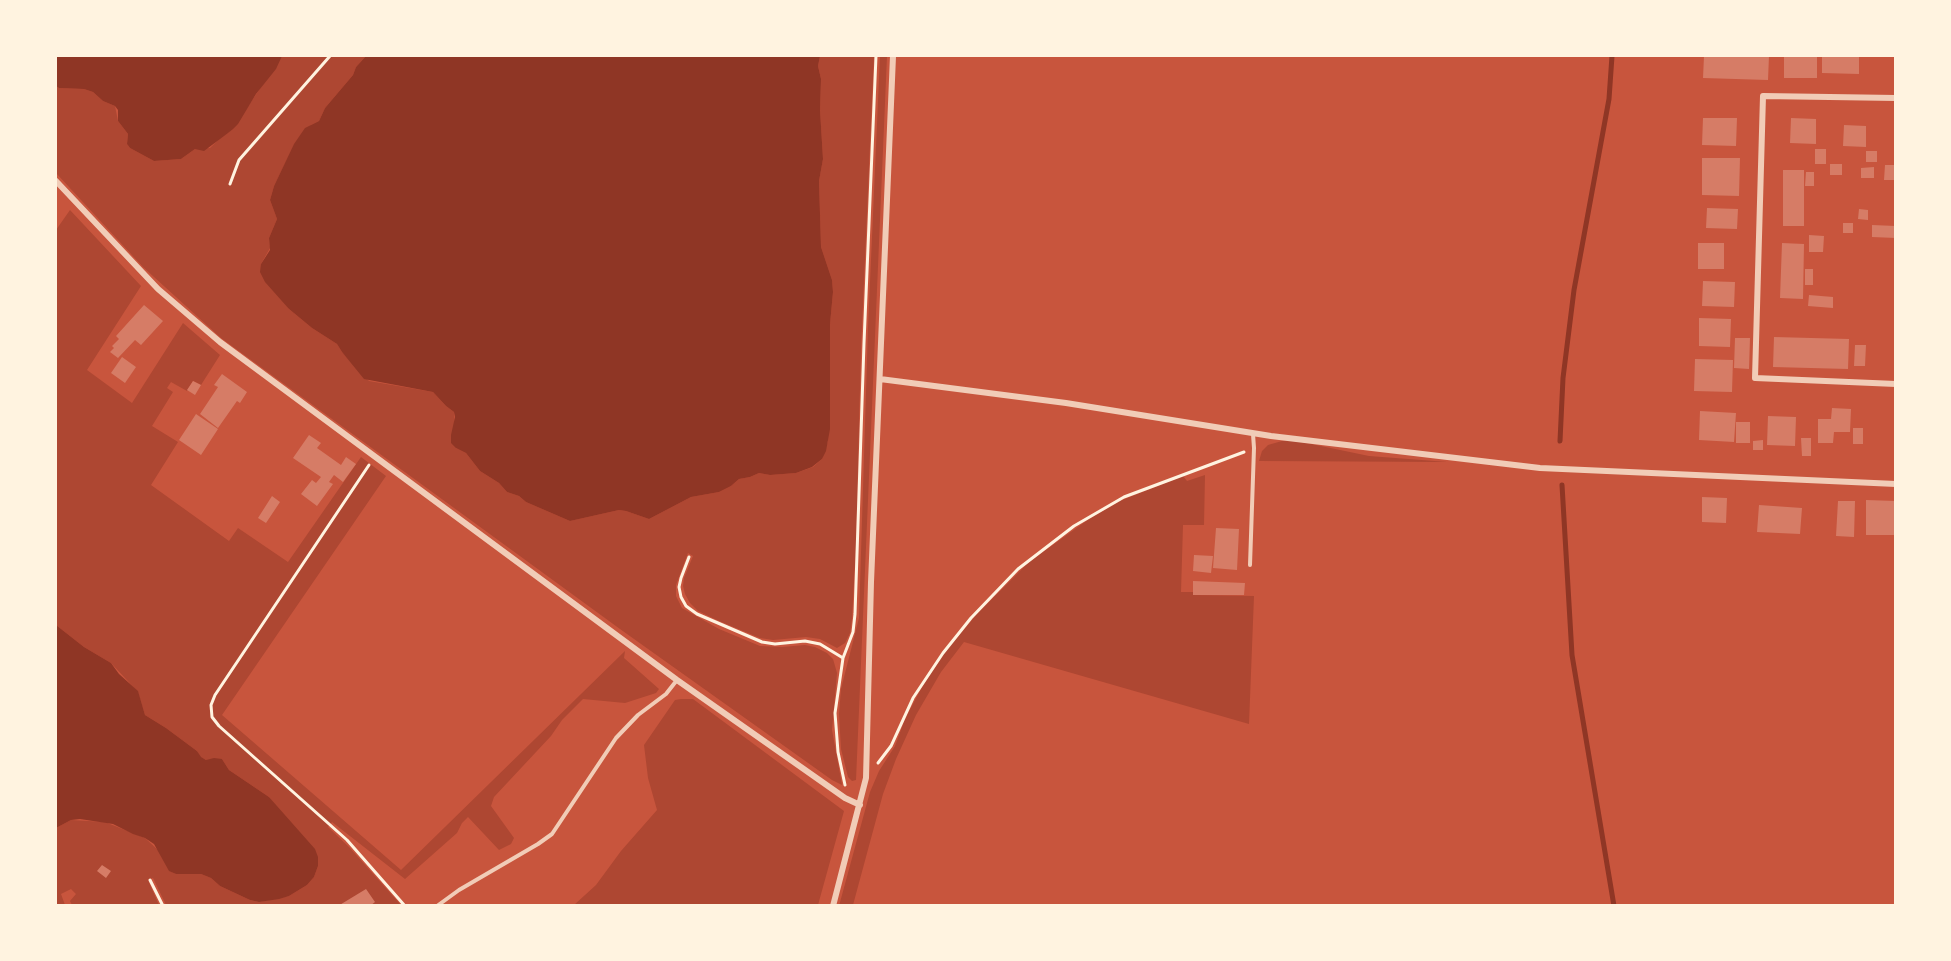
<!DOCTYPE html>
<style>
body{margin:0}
#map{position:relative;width:1951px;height:961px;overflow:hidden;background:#c8553d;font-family:Cabin,sans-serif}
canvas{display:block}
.frame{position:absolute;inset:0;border:57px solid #fff3e0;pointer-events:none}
</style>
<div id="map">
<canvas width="1951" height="961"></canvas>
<div class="frame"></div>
</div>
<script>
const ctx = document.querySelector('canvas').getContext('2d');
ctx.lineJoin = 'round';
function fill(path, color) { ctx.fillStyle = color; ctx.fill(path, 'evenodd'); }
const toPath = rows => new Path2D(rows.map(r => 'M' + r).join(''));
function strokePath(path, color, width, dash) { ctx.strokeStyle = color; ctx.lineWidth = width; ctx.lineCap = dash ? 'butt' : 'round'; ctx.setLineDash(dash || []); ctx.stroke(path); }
const green = toPath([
 [282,56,366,56,356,67,353,75,325,108,319,121,311,125,294,145,274,186,270,200,277,219,269,238,270,248,261,264,289,309,312,328,337,344,342,352,369,381,433,392,446,406,454,412,456,448,466,453,480,471,499,483,507,492,519,496,526,502,570,521,619,510,626,511,649,519,691,497,719,492,731,486,739,479,750,477,759,473,770,475,796,473,813,467,822,459,828,441,830,324,833,292,832,280,821,247,819,181,823,159,820,110,821,79,818,66,820,56,874,56,861,349,856,545,852,619,850,633,845,643,837,648,820,639,806,637,773,640,760,638,719,621,698,611,690,603,685,594,683,586,684,578,693,556,688,553,676,585,676,596,682,608,719,629,760,646,782,647,805,645,815,647,827,653,833,659,837,673,832,730,842,785,832,780,620,629,221,338,143,267,56,173,56,86,59,88,84,89,93,92,103,101,115,106,118,121,128,134,127,144,130,148,154,161,181,159,195,149,210,148,220,138,232,130],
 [880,56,887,56,856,780,852,781,848,777,841,749,839,714,841,689,859,618,868,328],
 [70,210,141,286,87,370,132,403,183,323,220,355,201,385,193,381,187,391,171,382,167,388,173,392,152,426,178,442,151,485,229,541,238,528,288,562,361,457,386,476,222,715,401,870,625,651,624,658,659,689,656,693,625,703,583,699,562,720,551,736,494,797,491,806,514,838,511,844,499,850,468,817,462,823,457,833,405,879,332,822,328,827,349,847,401,905,166,905,153,878,148,880,159,905,72,905,70,901,76,894,71,889,61,894,65,905,56,905,56,828,71,820,105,822,145,838,159,851,170,871,176,874,201,874,211,878,220,886,250,900,259,902,289,896,307,885,314,877,318,866,269,797,229,770,222,759,206,760,200,757,197,751,166,728,145,715,138,692,111,663,84,647,56,625,56,230],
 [1292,440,1369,456,1448,462,1259,461,1262,451,1268,445,1282,441],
 [1205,475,1204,525,1183,525,1181,592,1193,592,1193,595,1254,596,1249,724,964,642,941,672,916,715,896,759,883,794,853,905,839,906,870,792,879,771,895,746,905,719,922,687,945,652,977,614,1029,562,1089,519,1122,500,1183,476,1187,481],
 [681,699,693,699,844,811,818,905,574,905,596,885,621,851,657,810,648,778,644,745,675,700]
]);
const water = toPath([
 [56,56,282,56,276,69,256,94,238,124,232,130,204,151,195,149,181,159,154,161,130,148,127,144,128,134,118,121,118,110,115,106,103,101,93,92,84,89,59,88,56,86],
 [366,56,820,56,818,66,821,79,820,110,823,159,819,181,821,247,832,280,833,292,830,324,830,429,826,451,822,459,812,467,796,473,770,475,759,473,750,477,739,479,731,486,719,492,691,497,649,519,626,511,619,510,570,521,526,502,519,496,507,492,499,483,480,471,466,453,456,448,451,443,451,435,455,417,454,412,446,406,433,392,364,379,342,352,337,344,312,328,289,309,265,282,260,272,261,264,270,250,269,238,277,219,270,200,274,186,294,144,305,128,319,121,325,108,353,75,356,67],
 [56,625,84,647,111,663,119,674,138,691,145,715,166,728,197,751,201,757,206,760,214,758,222,759,229,770,269,797,315,849,318,857,318,866,314,877,307,885,289,896,279,899,259,902,250,900,220,886,211,878,201,874,176,874,169,871,154,844,145,838,133,834,113,824,80,819,71,820,56,828]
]);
const stream = toPath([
 [1560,441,1563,378,1574,290,1609,99,1612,56],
 [1562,485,1572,655,1614,906]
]);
const building = toPath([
 [1704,56,1769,56,1768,80,1703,78],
 [1784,56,1817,56,1817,78,1784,78],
 [1830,56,1859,56,1859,74,1822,73,1822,57],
 [1703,118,1737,118,1736,146,1702,145],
 [1791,118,1816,119,1816,144,1790,143],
 [1844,125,1866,126,1866,147,1843,146],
 [1815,149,1826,149,1826,164,1815,164],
 [1866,151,1877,151,1877,162,1866,162],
 [1702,158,1740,158,1739,196,1702,195],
 [1830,164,1842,164,1842,175,1830,175],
 [1885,165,1896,165,1896,180,1884,180],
 [1874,167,1874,178,1861,178,1861,168],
 [1783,170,1804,170,1804,226,1783,226],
 [1806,172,1814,172,1814,186,1805,186],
 [1707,208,1738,209,1737,229,1706,228],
 [1859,209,1868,210,1868,220,1858,219],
 [1843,223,1853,223,1853,233,1843,233],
 [1872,225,1896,226,1896,238,1872,237],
 [1809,235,1824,236,1823,252,1809,252],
 [1698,243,1724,243,1724,269,1698,269],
 [1782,243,1804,244,1803,299,1780,298],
 [1805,269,1813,269,1813,285,1805,285],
 [1703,281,1735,282,1734,307,1702,306],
 [1809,295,1833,297,1833,308,1808,306],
 [144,305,163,321,141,345,135,340,118,358,110,352,114,348,112,346,119,339,116,336],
 [1699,318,1731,319,1730,347,1699,346],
 [1774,337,1849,339,1848,369,1773,367],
 [1735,338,1750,338,1749,369,1734,368],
 [1855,345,1866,345,1865,366,1854,366],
 [122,357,136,367,125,383,111,373],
 [1695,359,1733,360,1732,392,1694,391],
 [222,374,247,392,240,403,237,401,218,428,200,414,218,387,214,385],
 [193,381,201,385,195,395,187,390],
 [1832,408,1851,409,1850,432,1834,432,1833,443,1818,443,1818,419,1831,419],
 [1700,411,1736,413,1734,442,1699,440],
 [196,414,218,429,201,455,179,440],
 [1768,416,1796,417,1795,446,1767,445],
 [1736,422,1750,422,1750,443,1736,443],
 [1853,428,1863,428,1863,444,1853,444],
 [309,435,321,443,317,448,341,465,346,457,356,464,343,482,334,475,329,482,333,484,317,506,301,494,312,480,316,483,321,477,293,458],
 [1801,438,1811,438,1811,456,1802,456],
 [1763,440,1763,450,1753,450,1753,441],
 [272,496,280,502,266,523,258,518],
 [1702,497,1727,498,1726,523,1702,522],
 [1866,500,1896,501,1896,535,1866,535],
 [1838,501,1855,501,1854,537,1836,536],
 [1759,505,1802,508,1800,534,1757,532],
 [1216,528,1239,529,1237,570,1213,568],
 [1194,555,1213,556,1211,573,1193,571],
 [1193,581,1245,583,1244,595,1193,595],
 [102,865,111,871,106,878,97,871],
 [366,889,375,902,370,906,338,906]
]);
const path = toPath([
 [230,184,239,160,330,56],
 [369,465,215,695,211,705,212,717,219,726,347,840,405,906],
 [689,557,681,578,679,587,681,597,686,606,697,614,762,642,775,644,805,641,820,644,843,658],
 [878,763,891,746,913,698,943,653,971,618,1018,569,1074,526,1124,497,1244,452],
 [845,785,838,752,835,713,843,658,853,632,855,614,864,343,876,56],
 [150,880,163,906]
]);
const service = toPath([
 [1250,565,1254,448,1253,434],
 [437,906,459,890,538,844,552,834,616,738,638,715,666,694,677,680]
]);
const minor = toPath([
 [1896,98,1763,96,1755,378,1896,384],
 [56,181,158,289,220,342,677,680,845,798,860,805],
 [880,379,1066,403,1271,436,1540,468,1896,484],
 [833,906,866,778,871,582,893,56]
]);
fill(green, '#ae4732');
fill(water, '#8f3625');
strokePath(stream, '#8f3625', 5);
fill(building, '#d67c66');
strokePath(path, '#fff3e0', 3);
strokePath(service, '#f1ccb7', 4);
strokePath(minor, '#f1ccb7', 6);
</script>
